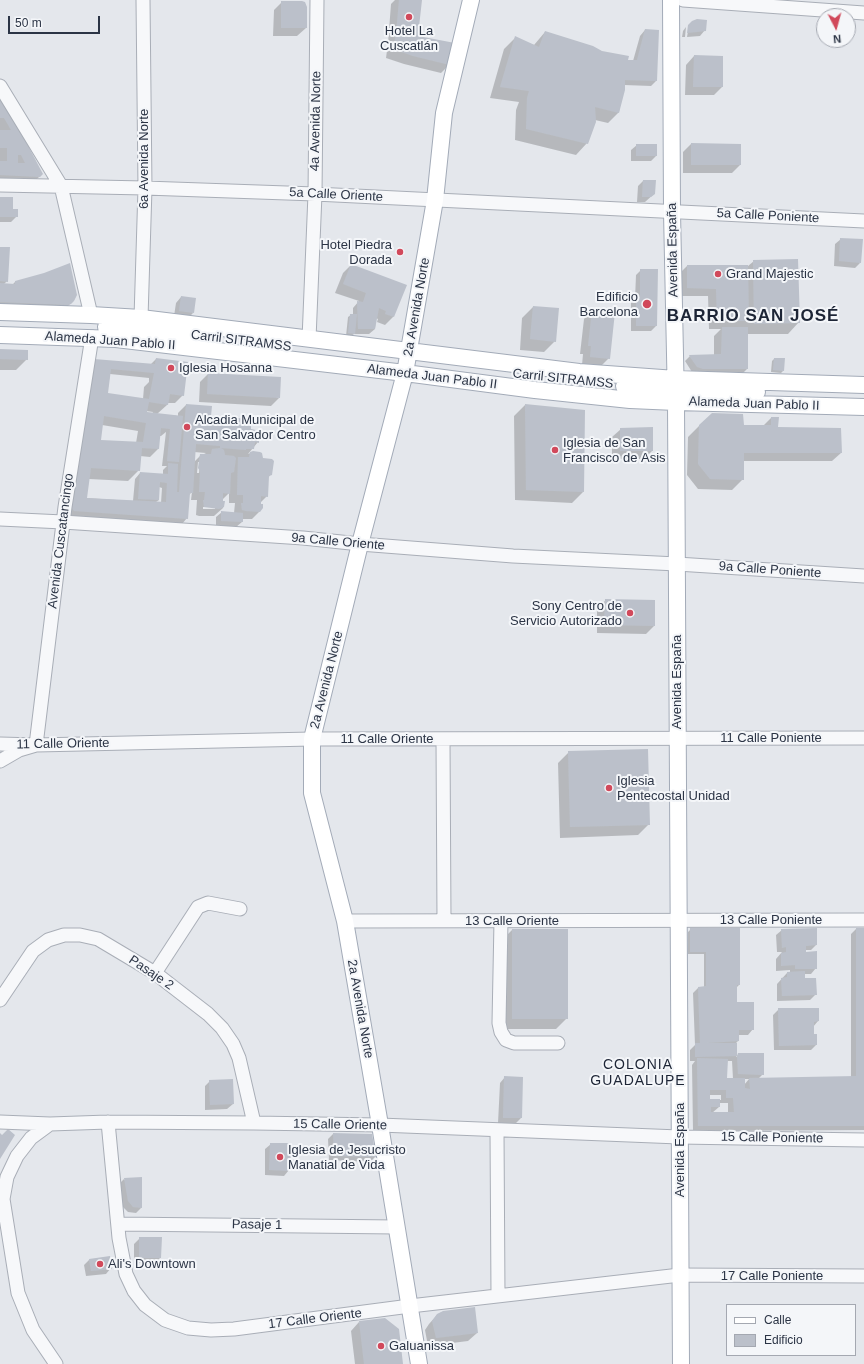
<!DOCTYPE html>
<meta charset="utf-8">
<style>
body{margin:0}
#map{position:relative;width:864px;height:1364px;overflow:hidden;background:#e4e7ec;font-family:Arial,sans-serif}
canvas{display:block}
.legend{position:absolute;left:726px;top:1304px;width:130px;height:52px;box-sizing:border-box;background:#f4f6f9;border:1px solid #a4a8b1;margin:0;padding:5px 7px;list-style:none;font-size:12px;color:#2b3445}
.legend li{display:flex;align-items:center;gap:8px;height:20px}
.legend b{width:20px;border:1px solid #a4a8b1}
.north{position:absolute;left:816px;top:8px;width:40px;height:40px;box-sizing:border-box;background:#f4f6f9;border:1px solid #a4a8b1;border-radius:50%;rotate:174deg;font-size:11px;font-weight:700;line-height:16px;text-align:center;color:#2b3445}
.north::after{content:'';display:block;margin:auto;width:14px;height:18px;background:#d1495b;clip-path:polygon(50% 0,100% 100%,50% 72%,0 100%)}
.scale{position:absolute;left:8px;top:16px;width:92px;height:18px;box-sizing:border-box;border:2px solid #2b3445;border-top:0;padding-left:5px;font-size:12px;line-height:14px;white-space:nowrap;color:#2b3445;-webkit-text-stroke:3px #f4f6f9;paint-order:stroke}
</style>
<div id="map">
<canvas width="864" height="1364"></canvas>
<ul class="legend">
<li><b style="height:5px;background:#fff"></b>Calle</li>
<li><b style="height:11px;background:#bbc0ca"></b>Edificio</li>
</ul>
<div class="north">N</div>
<div class="scale">50 m</div>
</div>
<script>
const ctx = document.querySelector('canvas').getContext('2d');
ctx.lineJoin = 'round';
function fill(path, color) { ctx.fillStyle = color; ctx.fill(path, 'evenodd'); }
const toPath = rows => new Path2D(rows.map(r => 'M' + r).join(''));
function strokePath(path, color, width, dash) { ctx.strokeStyle = color; ctx.lineWidth = width; ctx.lineCap = dash ? 'butt' : 'round'; ctx.setLineDash(dash || []); ctx.stroke(path); }
function label(font, color, halo, rows, align = 'center') {
  ctx.font = font + ' Arial,sans-serif'; ctx.lineWidth = 4; ctx.setLineDash([]); ctx.textBaseline = 'middle'; ctx.strokeStyle = halo; ctx.fillStyle = color; for (const [text, x, y, turn = 0] of rows) {
    ctx.save(); ctx.translate(x, y); ctx.rotate((+turn || 0) * Math.PI / 180); ctx.textAlign = isNaN(turn) ? turn : align; if (halo) ctx.strokeText(text, 0, 0); ctx.fillText(text, 0, 0); ctx.restore();
  }
}
const shadow = toPath([
 [395,0,421,0,416,37,449,65,441,73,404,64,386,58,388,43,391,4],
 [282,2,306,28,297,36,273,36,274,10],
 [689,25,705,30,700,36,687,37],
 [686,27,685,37,682,37,683,31],
 [645,30,658,31,656,81,651,86,624,85,619,112,608,123,595,120,587,143,576,155,515,140,516,110,519,102,490,98,504,49,515,38,534,45,545,32,626,64,633,61,640,36],
 [694,56,722,87,714,95,685,95,686,65],
 [0,101,42,174,34,182,0,183],
 [691,144,740,165,732,173,683,173,683,152],
 [637,145,656,156,651,161,631,161,631,150],
 [643,181,654,194,645,202,637,202,638,186],
 [0,198,17,216,11,222,0,222],
 [841,239,860,263,855,268,834,266,835,244],
 [0,248,7,281,4,284,12,285,15,282,73,301,65,309,0,307],
 [754,261,799,322,788,334,747,334,747,369,739,377,692,372,685,361,690,356,714,355,714,336,721,329,709,329,708,296,679,296,679,274,687,266,748,266],
 [351,265,405,286,393,317,385,325,377,322,378,319,376,318,375,329,369,334,354,334,351,336,346,336,348,317,351,315,353,315,353,308,359,301,335,293,343,273],
 [641,270,656,326,651,331,631,331,631,303,635,299,636,275],
 [181,297,193,313,188,318,174,316,176,303],
 [533,307,555,341,544,352,520,350,522,318],
 [592,311,614,313,609,358,601,366,582,365,583,354,580,354,584,319],
 [0,350,27,359,16,370,0,370],
 [156,359,183,395,175,403,167,403,167,405,157,414,178,416,178,413,186,405,210,417,250,429,255,436,258,442,248,454,253,452,262,459,271,474,268,478,267,496,260,503,260,511,252,519,242,519,242,522,236,527,216,526,216,517,222,512,234,513,235,503,229,503,229,493,222,500,224,502,223,508,214,516,199,516,196,515,197,500,191,500,192,492,189,495,187,518,182,524,62,522,89,365,150,365],
 [110,374,149,378,149,382,144,387,143,399,107,394],
 [146,411,153,412,152,414,146,413],
 [102,425,138,431,136,443,100,441],
 [166,432,162,466,167,466,163,470,163,475,140,473,135,479,133,501,86,498,89,479,128,481,139,470,140,456,150,457,158,449,159,436,161,436],
 [194,452,206,453,200,456,194,462],
 [198,462,200,462,199,473,197,473],
 [159,487,162,488,161,503,156,502,159,500],
 [203,507,215,507,215,509,203,509],
 [774,359,783,371,781,373,771,372,772,361],
 [208,374,279,398,271,406,199,402,200,382],
 [525,405,583,492,572,503,515,500,514,416],
 [771,418,777,428,841,453,832,461,742,461,743,479,732,490,698,489,687,475,688,437,699,426,742,428,763,426],
 [621,429,652,451,644,459,612,459,612,437],
 [606,600,654,626,646,634,597,633,597,608],
 [569,752,649,824,638,835,560,838,558,763],
 [691,929,739,985,737,987,736,1003,753,1029,748,1035,738,1035,738,1041,735,1044,736,1044,736,1057,739,1054,763,1074,758,1079,851,1077,851,934,856,929,864,929,864,1130,693,1131,692,1065,695,1061,690,1061,690,1050,695,1045,693,993,698,988,704,987,704,954,688,954,688,932],
 [726,1061,732,1061,733,1079,726,1079],
 [744,1079,749,1079,744,1085],
 [709,1095,721,1095,721,1100,710,1100],
 [719,1103,728,1103,728,1113,712,1113,719,1107],
 [512,930,567,1018,556,1029,501,1029,501,941],
 [782,930,816,945,811,950,805,950,816,968,811,974,804,974,804,979,816,994,810,1000,777,1001,777,984,787,973,790,973,790,970,776,971,776,959,782,952,777,952,776,935],
 [779,1009,818,1021,813,1027,813,1035,816,1045,811,1050,774,1050,773,1015],
 [505,1077,521,1118,516,1123,498,1123,500,1083],
 [210,1081,233,1104,227,1109,205,1110,205,1086],
 [333,1134,375,1157,370,1162,329,1160,328,1139],
 [271,1144,289,1170,284,1176,265,1175,265,1149],
 [124,1179,141,1208,136,1213,128,1212,123,1207,119,1184],
 [140,1238,160,1258,155,1263,134,1263,134,1244],
 [89,1260,111,1268,106,1274,86,1276,84,1265],
 [437,1315,477,1333,468,1341,428,1346,425,1330,429,1324],
 [359,1322,402,1364,355,1364,351,1331]
]);
const building = toPath([
 [399,0,422,0,418,36,455,43,450,65,413,56,393,49,396,34],
 [281,1,302,1,305,2,307,7,307,28,281,28],
 [697,19,707,20,706,31,687,33,688,25,692,21],
 [645,29,659,30,657,81,625,80,625,90,619,113,595,107,596,122,588,144,526,129,527,98,529,91,500,87,515,36,539,47,545,31,593,46,602,51,629,56,628,60,637,60],
 [694,55,723,56,723,87,693,87],
 [0,99,24,138,43,174,40,177,0,175,0,161,7,161,7,148,0,148,0,130,11,130,4,118,0,118],
 [18,155,21,155,25,163,18,163],
 [691,143,741,144,741,165,691,165],
 [636,144,657,144,657,156,636,156],
 [643,180,656,180,655,194,651,197,642,197],
 [0,197,13,197,13,209,18,209,18,217,0,217],
 [840,238,863,239,861,263,839,261],
 [0,247,10,247,8,282,0,281],
 [798,259,800,323,754,324,753,260],
 [70,263,77,295,74,301,71,304,68,305,0,302,0,283,15,284,15,281,44,273],
 [351,264,407,285,394,317,385,314,386,311,379,308,375,329,358,329,357,301,363,302,366,293,343,284],
 [687,265,748,265,749,321,717,321,716,289,687,288],
 [640,269,658,269,657,326,636,326,636,297,640,297],
 [181,296,196,298,194,313,179,311],
 [533,306,559,308,556,342,530,339],
 [592,310,615,312,610,359,590,357,591,346,588,346],
 [350,314,357,314,355,334,348,333],
 [722,327,748,327,748,369,703,369,697,367,690,357,689,355,721,354],
 [0,349,28,350,28,360,0,359],
 [156,358,188,362,184,396,170,394,168,405,149,402,147,412,183,416,179,462,167,461,170,429,161,428,159,449,142,448,140,471,91,468,87,498,166,502,167,483,160,482,159,500,138,499,140,472,168,474,168,463,178,464,177,492,179,492,186,404,212,406,211,416,251,419,251,429,256,430,256,435,259,435,259,443,255,442,254,449,246,449,246,450,221,448,224,450,225,455,234,456,236,458,234,472,231,473,230,494,223,493,223,501,225,501,224,507,219,509,204,507,203,500,204,500,205,492,199,492,200,471,198,468,200,454,211,454,212,449,220,448,220,446,196,444,193,493,190,493,188,519,74,511,71,507,94,359,155,364],
 [111,369,154,373,149,399,108,393],
 [104,416,146,423,143,442,101,440],
 [774,358,785,358,784,371,773,370],
 [208,373,281,377,280,398,207,394],
 [525,404,585,410,584,492,526,490],
 [712,413,743,414,744,425,771,425,771,417,779,417,778,427,841,428,842,453,744,453,744,480,710,479,698,464,699,425],
 [653,427,653,451,620,451,620,428],
 [253,451,260,452,262,453,263,458,272,459,274,461,272,475,269,476,268,497,261,496,261,504,263,504,263,508,260,512,246,511,242,510,241,503,243,503,243,495,237,495,238,457,249,457,250,452],
 [221,511,243,513,243,522,221,521],
 [605,599,655,600,655,626,604,625],
 [648,749,650,825,570,827,568,751],
 [690,928,740,928,740,985,737,985,737,1002,754,1002,754,1030,739,1030,739,1041,707,1043,737,1043,737,1056,738,1053,764,1053,764,1075,738,1074,737,1056,695,1057,695,1043,700,1043,698,987,706,986,706,952,690,952],
 [817,928,817,945,806,946,806,952,817,951,817,969,795,969,795,965,781,966,781,953,786,952,786,947,782,948,781,929],
 [856,928,864,928,864,1126,698,1126,697,1058,728,1059,727,1078,745,1078,745,1088,750,1089,749,1078,856,1076],
 [710,1090,726,1090,726,1098,733,1098,734,1112,711,1112,711,1107,720,1107,720,1099,710,1099],
 [512,929,568,929,568,1019,512,1019],
 [805,971,805,978,816,978,817,995,782,996,781,978,787,977,787,972],
 [778,1008,819,1008,819,1021,814,1022,814,1034,817,1034,817,1045,779,1046],
 [504,1076,523,1077,522,1118,503,1118],
 [233,1079,234,1104,210,1105,209,1080],
 [8,1129,15,1135,0,1159,0,1133,2,1135],
 [333,1133,372,1134,376,1157,334,1156],
 [270,1143,291,1143,290,1171,269,1170],
 [142,1177,142,1208,133,1207,128,1201,124,1178],
 [139,1237,162,1237,161,1258,139,1258],
 [110,1256,112,1269,91,1271,89,1259],
 [475,1307,478,1333,436,1338,432,1321,437,1314,443,1311],
 [385,1318,399,1329,403,1364,364,1364,359,1321]
]);
const minor = toPath([
 [683,0,864,13],
 [0,86,61,186,91,315],
 [0,185,145,188,315,194,864,221],
 [141,318,145,188,143,0],
 [309,339,315,194,317,0],
 [0,519,63,522,303,538,360,544,513,556,677,564,864,576],
 [443,740,444,921],
 [0,744,36,745,312,739,864,738],
 [0,761,19,750,36,745,65,507,92,337],
 [345,921,864,920],
 [501,921,499,1023,501,1032,506,1040,514,1043,558,1043],
 [155,973,198,907,208,903,240,909],
 [0,1000,33,951,48,940,64,935,80,935,98,939,155,973,208,1014,222,1028,233,1044,239,1058,254,1123],
 [0,1122,50,1124,108,1122,254,1123,380,1125,679,1137,864,1140],
 [108,1122,119,1238,126,1274,134,1291,145,1305,165,1320,188,1328,211,1330,234,1329,410,1306,680,1275,864,1276],
 [497,1131,498,1296],
 [0,1193,3,1199,18,1293,33,1330,56,1364],
 [3,1199,7,1177,17,1156,31,1138,50,1124],
 [118,1224,397,1227]
]);
const major = toPath([
 [671,0,672,212,676,402,681,1364],
 [0,312,91,315,141,318,579,372,676,379,864,385],
 [106,327,192,335],
 [0,335,116,339,405,373,535,390,630,400,676,402,864,407],
 [624,386,676,390,757,392],
 [419,1364,380,1125,345,921,312,793,312,739,360,544,405,373,435,200,444,113,471,0]
]);
const markers = [
 [409,17,4,"#d1495b"],
 [400,252,4,"#d1495b"],
 [718,274,4,"#d1495b"],
 [647,304,5,"#d1495b"],
 [171,368,4,"#d1495b"],
 [187,427,4,"#d1495b"],
 [555,450,4,"#d1495b"],
 [630,613,4,"#d1495b"],
 [609,788,4,"#d1495b"],
 [280,1157,4,"#d1495b"],
 [100,1264,4,"#d1495b"],
 [381,1346,4,"#d1495b"]
];
const poiNames = [
 ["Hotel La",409,31,"center"],
 ["Cuscatlán",409,46,"center"],
 ["Hotel Piedra",392,245,"right"],
 ["Dorada",392,260,"right"],
 ["Grand Majestic",726,274],
 ["Edificio",638,297,"right"],
 ["Barcelona",638,312,"right"],
 ["Iglesia Hosanna",179,368],
 ["Alcadia Municipal de",195,420],
 ["San Salvador Centro",195,435],
 ["Iglesia de San",563,443],
 ["Francisco de Asis",563,458],
 ["Sony Centro de",622,606,"right"],
 ["Servicio Autorizado",622,621,"right"],
 ["Iglesia",617,781],
 ["Pentecostal Unidad",617,796],
 ["Iglesia de Jesucristo",288,1150],
 ["Manatial de Vida",288,1165],
 ["Ali's Downtown",108,1264],
 ["Galuanissa",389,1346]
];
const streetNames = [
 ["4a Avenida Norte",316,121,-89],
 ["6a Avenida Norte",144,159,-90],
 ["5a Calle Oriente",336,195,3],
 ["5a Calle Poniente",768,216,3],
 ["Avenida España",673,250,-91],
 ["2a Avenida Norte",417,307,-80],
 ["Alameda Juan Pablo II",110,341,4],
 ["Carril SITRAMSS",241,341,7],
 ["Alameda Juan Pablo II",432,377,7],
 ["Carril SITRAMSS",563,379,6],
 ["Alameda Juan Pablo II",754,404,2],
 ["Avenida Cuscatancingo",61,541,-83],
 ["9a Calle Oriente",338,542,5],
 ["9a Calle Poniente",770,570,4],
 ["2a Avenida Norte",327,680,-76],
 ["Avenida España",677,682,-90],
 ["11 Calle Poniente",771,738],
 ["11 Calle Oriente",387,739],
 ["11 Calle Oriente",63,744,-1],
 ["13 Calle Poniente",771,920],
 ["13 Calle Oriente",512,921],
 ["Pasaje 2",151,973,34],
 ["2a Avenida Norte",360,1009,80],
 ["15 Calle Oriente",340,1125,1],
 ["15 Calle Poniente",772,1138,1],
 ["Avenida España",680,1150,-90],
 ["Pasaje 1",257,1225,1],
 ["17 Calle Poniente",772,1276],
 ["17 Calle Oriente",315,1319,-7]
];
const neighbourhoodNames = [
 ["COLONIA",638,1065],
 ["GUADALUPE",638,1081]
];
const districtNames = [
 ["BARRIO SAN JOSÉ",753,316]
];
fill(shadow, '#0003');
fill(building, '#bbc0ca');
strokePath(minor, '#a9aeb7', 15);
strokePath(major, '#a3abb8', 18);
strokePath(minor, '#f7f8fa', 13);
strokePath(major, '#fff', 16);
for (const [x, y, r, color] of markers) { const dot = new Path2D(); dot.arc(x, y, r, 0, 2 * Math.PI); ctx.fillStyle = color; ctx.fill(dot); strokePath(dot, '#f4f6f9', 1.5); }
label('13px', '#2b3445', '#f4f6f9', poiNames, 'left');
label('13px', '#2b3445', '#f4f6f9', streetNames);
ctx.letterSpacing = '1px';
label('14px', '#1d2536', '#f4f6f9', neighbourhoodNames);
ctx.letterSpacing = '0px';
ctx.letterSpacing = '1px';
label('bold 17px', '#1d2536', '#f4f6f9', districtNames);
ctx.letterSpacing = '0px';
</script>
